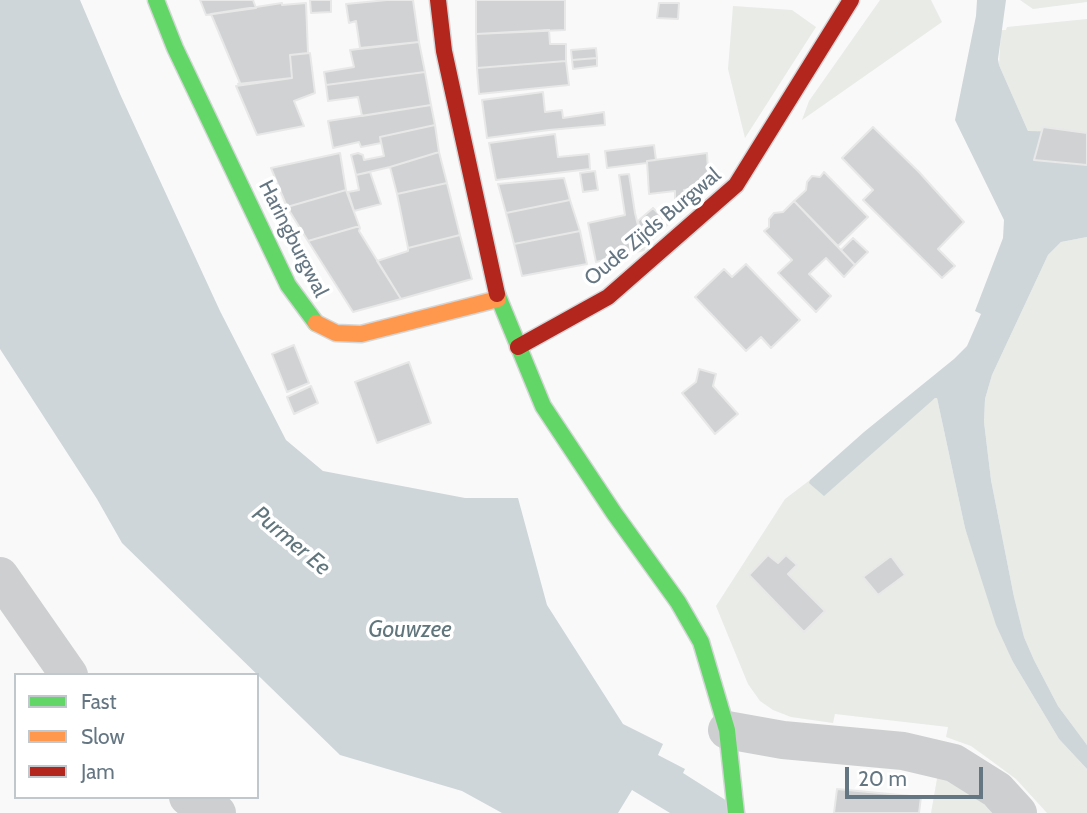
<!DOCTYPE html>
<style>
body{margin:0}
#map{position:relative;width:1087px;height:813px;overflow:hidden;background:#f9f9f9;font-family:Cabin,sans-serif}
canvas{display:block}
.legend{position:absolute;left:14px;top:673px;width:245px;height:126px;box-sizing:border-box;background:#fff;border:2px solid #c1c8cd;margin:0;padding:9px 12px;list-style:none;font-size:21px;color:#657683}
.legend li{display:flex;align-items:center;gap:14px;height:35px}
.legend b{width:35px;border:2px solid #c1c8cd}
.scale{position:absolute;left:845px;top:767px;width:138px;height:32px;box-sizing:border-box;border:4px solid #657683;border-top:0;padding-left:9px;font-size:21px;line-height:24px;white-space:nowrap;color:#657683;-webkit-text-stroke:5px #fff;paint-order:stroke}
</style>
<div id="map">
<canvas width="1087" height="813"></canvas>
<ul class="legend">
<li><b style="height:9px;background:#63d668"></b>Fast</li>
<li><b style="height:9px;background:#ff974d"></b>Slow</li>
<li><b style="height:9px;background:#b3261e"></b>Jam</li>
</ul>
<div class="scale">20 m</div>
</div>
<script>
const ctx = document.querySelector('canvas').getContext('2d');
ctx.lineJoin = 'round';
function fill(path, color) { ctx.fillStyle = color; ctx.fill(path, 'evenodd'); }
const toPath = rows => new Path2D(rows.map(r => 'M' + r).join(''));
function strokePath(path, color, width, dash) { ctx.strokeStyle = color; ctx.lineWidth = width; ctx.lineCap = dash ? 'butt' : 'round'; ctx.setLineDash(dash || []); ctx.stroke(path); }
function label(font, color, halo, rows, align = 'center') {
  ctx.font = font + ' Cabin,sans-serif'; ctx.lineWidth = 7; ctx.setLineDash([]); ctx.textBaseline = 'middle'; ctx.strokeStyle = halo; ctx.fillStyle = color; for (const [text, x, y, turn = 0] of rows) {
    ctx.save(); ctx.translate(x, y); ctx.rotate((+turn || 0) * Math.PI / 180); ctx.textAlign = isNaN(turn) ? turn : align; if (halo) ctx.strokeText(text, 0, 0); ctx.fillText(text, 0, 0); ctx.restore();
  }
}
const green = toPath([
 [880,0,931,0,942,22,802,120,809,101],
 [1020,0,1087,0,1087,2,1033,9],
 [733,6,792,10,816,27,745,138,728,69],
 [1087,19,1087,132,1028,131,999,65,1001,30,1006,30,1007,27],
 [1087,237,1087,745,1058,706,1034,660,1024,637,1014,597,991,480,984,422,985,399,992,375,1048,255,1061,242],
 [935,398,937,398,965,528,1013,662,1059,739,1087,769,1087,813,1047,813,1016,779,993,762,971,746,946,737,948,727,835,714,833,723,791,717,773,710,760,701,748,684,716,606,785,499,810,480,810,483],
 [938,773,997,813,931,813]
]);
const water = toPath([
 [0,0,80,0,120,94,220,311,286,440,323,471,465,498,518,498,547,605,623,724,663,744,658,755,685,769,683,773,746,813,670,813,632,790,618,813,502,813,462,791,340,755,122,543,97,499,0,349],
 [977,0,1006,0,998,59,999,65,1028,131,1087,132,1087,237,1061,242,1048,255,992,375,985,399,984,422,991,480,1014,597,1024,637,1034,660,1058,706,1087,745,1087,769,1059,739,1013,662,996,625,965,528,937,398,935,398,824,496,809,483,810,480,864,432,954,359,967,346,981,314,975,311,1003,238,1004,220,955,120,976,16]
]);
const building = toPath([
 [200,0,253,0,256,8,206,15,200,0],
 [310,0,331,0,331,12,311,13,310,0],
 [387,0,413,0,419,42,360,48,356,21,349,23,346,4,387,0],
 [476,0,565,0,565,30,476,34,476,0],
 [282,3,282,5,306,3,308,53,290,55,292,78,238,84,240,83,211,14,282,3],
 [659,3,679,3,678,19,657,18,659,3],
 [549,30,550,44,566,44,566,61,477,68,476,34,549,30],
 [419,42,425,72,326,85,324,72,354,67,350,50,419,42],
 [596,48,597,58,572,60,571,50,596,48],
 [310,53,315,93,294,101,304,126,257,135,236,86,292,78,290,55,310,53],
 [597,58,597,66,573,69,572,60,597,58],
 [566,61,569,85,479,94,477,68,566,61],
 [425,72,431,105,362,116,358,97,328,101,326,85,425,72],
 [543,92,545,112,562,110,563,118,604,112,605,125,549,130,487,138,482,100,543,92],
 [431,105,435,125,380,137,381,143,361,147,359,142,333,148,328,121,431,105],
 [435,125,439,152,390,167,356,175,351,155,358,153,363,155,364,160,384,156,380,137,435,125],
 [873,127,919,172,964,222,938,249,955,266,942,278,863,200,873,190,842,158,873,127],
 [1043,127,1087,133,1087,165,1034,160,1043,127],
 [555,134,558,157,589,154,590,169,496,180,489,143,555,134],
 [654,145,656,160,647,161,647,163,607,168,605,151,654,145],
 [439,152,447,183,397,194,390,167,439,152],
 [340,153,346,190,287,207,271,168,340,153],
 [707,153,709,187,684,190,685,198,675,200,675,191,649,194,647,161,707,153],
 [595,171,598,190,583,192,580,173,595,171],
 [370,172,381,204,354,211,348,192,359,190,356,175,370,172],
 [824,172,868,217,838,246,794,201,806,190,807,182,812,176,820,177,824,172],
 [629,174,635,213,644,250,596,262,588,223,625,215,619,175,629,174],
 [564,178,570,200,506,213,498,184,564,178],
 [447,183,460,235,408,248,397,194,447,183],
 [346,190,360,228,359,227,356,227,308,241,287,207,346,190],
 [570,200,580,231,514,244,506,213,570,200],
 [794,201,855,265,844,277,826,258,809,274,831,296,816,312,778,273,792,260,764,231,769,227,769,219,774,213,783,212,794,201],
 [653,208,668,224,644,248,638,221,653,208],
 [356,227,359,227,360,228,359,231,401,299,353,312,308,241,356,227],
 [580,231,587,264,522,276,514,244,580,231],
 [460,235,472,279,401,299,377,261,408,251,408,248,460,235],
 [853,238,868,252,855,265,841,250,853,238],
 [746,264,800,320,771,348,761,337,746,351,695,297,724,269,732,277,746,264],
 [294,345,309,383,287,392,272,354,294,345],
 [409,362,431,423,377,443,355,382,409,362],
 [699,369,716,374,713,386,738,414,715,434,682,393,696,382,699,369],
 [311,386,318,403,294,414,287,397,311,386],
 [768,555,778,563,786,555,797,565,788,574,825,611,804,632,749,575,768,555],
 [891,556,905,575,878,595,863,577,891,556],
 [837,789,921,797,919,813,834,813,837,789]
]);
const street = toPath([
 [0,576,69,675],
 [727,730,783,740,903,751,954,763,997,790,1018,813],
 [188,797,217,813]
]);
const fast = toPath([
 [156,0,175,48,288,285,316,323],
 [497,294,543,406,614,513,678,602,701,642,727,730,736,813]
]);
const slow = toPath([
 [316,323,336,333,361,334,498,299]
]);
const jam = toPath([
 [438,0,444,51,497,294],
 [518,347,608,297,736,185,851,0]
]);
const streetNames = [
 ["Oude Zijds Burgwal",653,227,-40],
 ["Haringburgwal",293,239,63]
];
const waterNames = [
 ["Purmer Ee",291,541,40],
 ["Gouwzee",410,630]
];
fill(green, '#e8ebe6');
fill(water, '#ced6d9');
fill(building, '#d0d2d3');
strokePath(building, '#e8e8e8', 2);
strokePath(fast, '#d5d6d7', 19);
strokePath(slow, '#d5d6d7', 19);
strokePath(jam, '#d5d6d7', 19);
strokePath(street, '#cecfd0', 38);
strokePath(fast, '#63d668', 16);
strokePath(slow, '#ff974d', 16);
strokePath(jam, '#b3261e', 16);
label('21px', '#657683', '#fff', streetNames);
label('italic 23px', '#60757c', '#fff', waterNames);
</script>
